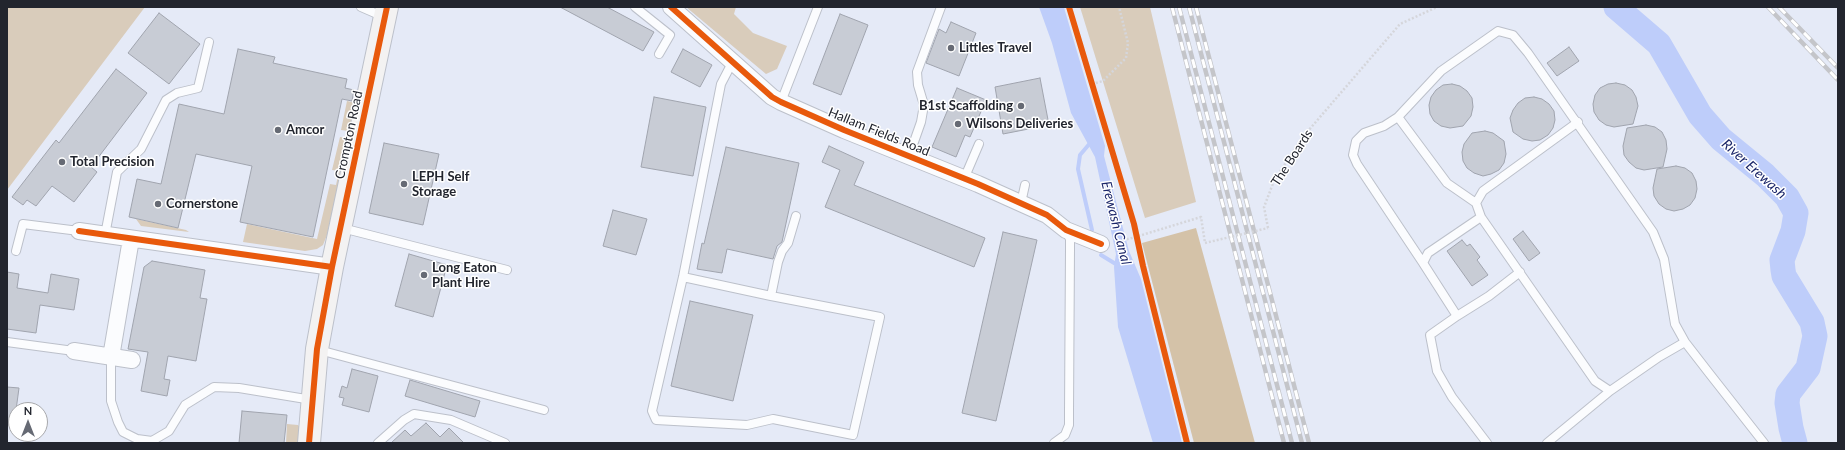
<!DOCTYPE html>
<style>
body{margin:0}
#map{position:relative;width:1845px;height:450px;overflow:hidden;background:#e5eaf7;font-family:Lato,sans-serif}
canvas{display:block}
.frame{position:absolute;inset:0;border:8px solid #22252e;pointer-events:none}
.north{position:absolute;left:8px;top:402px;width:40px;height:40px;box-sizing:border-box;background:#fff;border:1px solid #a7a8ab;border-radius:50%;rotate:0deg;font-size:11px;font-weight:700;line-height:16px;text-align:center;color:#22252e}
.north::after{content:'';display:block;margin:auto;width:14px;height:18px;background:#666a74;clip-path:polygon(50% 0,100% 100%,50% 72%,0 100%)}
</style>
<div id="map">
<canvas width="1845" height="450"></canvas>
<div class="frame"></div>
<div class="north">N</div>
</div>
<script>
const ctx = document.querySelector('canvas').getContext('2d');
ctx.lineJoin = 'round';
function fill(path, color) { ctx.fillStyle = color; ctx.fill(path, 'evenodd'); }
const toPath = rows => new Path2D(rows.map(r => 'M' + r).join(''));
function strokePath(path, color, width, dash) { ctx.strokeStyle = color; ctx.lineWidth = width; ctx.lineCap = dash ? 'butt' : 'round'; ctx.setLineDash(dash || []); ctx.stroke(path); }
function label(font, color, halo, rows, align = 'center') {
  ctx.font = font + ' Lato,sans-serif'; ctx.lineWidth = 3; ctx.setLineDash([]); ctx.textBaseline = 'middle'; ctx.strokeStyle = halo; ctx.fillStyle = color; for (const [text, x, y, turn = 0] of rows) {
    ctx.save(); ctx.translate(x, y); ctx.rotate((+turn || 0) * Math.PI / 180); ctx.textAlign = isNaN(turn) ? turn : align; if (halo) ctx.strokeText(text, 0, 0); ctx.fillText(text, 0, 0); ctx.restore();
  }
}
const green = toPath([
 [7,7,145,7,7,190],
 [686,7,736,7,734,14,753,33,787,46,777,69,766,74],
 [1080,7,1150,7,1196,202,1145,218],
 [347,101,356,103,327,235,323,245,317,249,305,251,243,242,247,224,317,239,330,184,336,185,339,171,332,170,340,137,347,138,348,131,341,130],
 [136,219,186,230,189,232,141,226],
 [287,424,298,425,300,428,298,443,286,443]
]);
const forest = toPath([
 [1196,228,1255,443,1194,443,1142,243]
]);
const water = toPath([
 [1039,7,1064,7,1065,11,1105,146,1104,156,1129,251,1141,279,1182,443,1153,443,1118,327,1114,267,1116,254,1095,157,1071,113,1052,43]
]);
const stream = toPath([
 [1091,142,1080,155,1078,169,1092,230],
 [1101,255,1119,266]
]);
const river = toPath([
 [1616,7,1659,44,1700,115,1721,139,1765,175,1787,197,1796,213,1793,231,1782,260,1783,270,1784,276,1812,322,1815,336,1808,368,1788,394,1787,403,1791,428,1795,443]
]);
const building = toPath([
 [560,7,607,7,654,32,643,51,560,7],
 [159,13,200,44,169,84,128,53,159,13],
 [840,14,868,25,841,95,813,84,840,14],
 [951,22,976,33,959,76,926,63,939,29,946,33,951,22],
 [1569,47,1579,61,1557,76,1547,63,1569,47],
 [238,49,275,57,273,63,347,79,345,88,354,90,352,101,342,99,313,237,240,222,252,166,196,154,178,228,129,217,137,179,161,184,179,104,224,114,238,49],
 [683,49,712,65,700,87,671,72,683,49],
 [116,69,147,93,91,167,97,172,74,202,52,186,36,206,27,200,23,205,12,197,56,140,59,143,116,69],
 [1040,78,1049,125,1003,134,995,87,1040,78],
 [1616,83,1625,85,1632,90,1636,97,1638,106,1633,124,1614,127,1606,125,1599,120,1594,112,1593,104,1595,95,1600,88,1608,84,1616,83],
 [1452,84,1460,86,1467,91,1472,98,1473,107,1471,116,1463,126,1450,128,1441,126,1434,121,1430,114,1429,105,1431,97,1436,90,1443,85,1452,84],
 [957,88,986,100,970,137,965,135,956,157,932,147,957,88],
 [654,97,706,107,693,176,641,167,654,97],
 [1534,97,1542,99,1549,104,1554,111,1555,120,1553,128,1548,135,1540,140,1532,141,1523,139,1513,132,1510,118,1513,110,1518,103,1525,98,1534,97],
 [1646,125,1655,127,1662,132,1666,140,1667,149,1663,167,1644,170,1636,168,1629,162,1624,155,1623,146,1627,128,1646,125],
 [1485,131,1493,133,1504,141,1506,154,1504,163,1499,170,1491,174,1483,176,1474,173,1467,168,1463,161,1462,152,1464,144,1472,133,1485,131],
 [384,143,439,154,423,225,369,213,384,143],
 [829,146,864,162,854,185,985,238,974,267,825,207,840,170,822,162,829,146],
 [726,147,799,163,782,242,777,246,773,259,727,249,722,273,697,269,702,243,704,244,726,147],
 [1676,166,1685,168,1692,173,1696,181,1697,189,1695,198,1690,205,1683,209,1674,211,1666,209,1659,204,1654,196,1653,188,1657,169,1676,166],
 [613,210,647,219,636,255,603,246,613,210],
 [1523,231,1540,253,1529,261,1513,239,1523,231],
 [1003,232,1037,240,996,421,962,413,1003,232],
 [1462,240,1467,246,1470,244,1480,257,1477,260,1488,275,1472,286,1447,251,1462,240],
 [409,254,447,265,433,317,395,306,409,254],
 [152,261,205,270,200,298,207,299,196,361,168,356,164,379,170,380,167,396,141,391,148,352,128,349,144,267,152,261],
 [7,272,19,274,17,288,48,293,51,274,79,279,74,310,40,305,36,333,7,329,7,272],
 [690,301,753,315,733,401,671,386,690,301],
 [352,369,378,376,369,412,342,405,344,398,339,397,342,386,347,388,352,369],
 [410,380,480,401,475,417,405,396,410,380],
 [7,387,19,388,14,425,7,425,7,387],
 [242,411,287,415,284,443,239,443,242,411],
 [426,423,440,437,449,428,464,443,391,443,405,430,411,436,426,423]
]);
const path = toPath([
 [1069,7,1134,224,1143,266,1187,443],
 [1092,84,1103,81,1126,58,1128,43,1119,7],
 [1268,228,1264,207,1274,181,1302,138,1400,24,1437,7],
 [1115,242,1132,238,1201,217,1205,243]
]);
const lane = toPath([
 [361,7,384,17],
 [635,7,670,35,659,54],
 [733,61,721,84,683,277,652,411,656,420,747,425,773,419,853,435,880,317,771,296,778,262,782,251,788,243,796,216],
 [781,102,818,7],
 [1398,117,1384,126,1364,133,1356,141,1353,155,1357,164,1423,263],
 [1578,122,1483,191,1476,203,1481,217,1595,381,1610,391,1659,357,1685,342],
 [909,156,921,122,924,105,918,85,917,72,941,7],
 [964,179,979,144],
 [1021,203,1025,185],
 [1476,203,1447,183,1398,117,1441,71,1498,31,1513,35,1528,53,1653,232,1664,259,1675,324,1685,342,1709,373,1764,443],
 [1481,217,1428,253,1423,263,1457,316,1430,335,1437,371,1452,397,1487,443],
 [342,228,507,270],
 [105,235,117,172,141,149,166,100,177,93,198,88,209,42],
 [16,251,23,224,79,231],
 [683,277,771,296],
 [1457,316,1489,296,1520,272],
 [7,342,74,351],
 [319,350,544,410],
 [111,357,111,401,118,422,123,432,137,439,152,441,169,431,185,405,214,387,239,388,312,400],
 [378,443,404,420,414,414,451,420,505,443],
 [1054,443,1065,435,1069,425,1069,412,1070,248,1070,239,1066,231],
 [1547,443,1610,391]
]);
const street = toPath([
 [671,7,772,97,781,102,844,130,978,184,1047,215,1066,230,1101,244],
 [79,231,332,267],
 [74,351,132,360],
 [111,357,131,239]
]);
const secondary = toPath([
 [309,443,317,349,332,267,387,7]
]);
const rail = toPath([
 [1172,7,1284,443],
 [1179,7,1292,443],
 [1189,7,1302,443],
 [1196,7,1309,443],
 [1768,7,1838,80],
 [1779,7,1838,68]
]);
const pathBridge = toPath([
 [1205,243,1268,228]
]);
const cycleway = toPath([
 [671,7,772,97,781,102,844,130,978,184,1047,215,1066,230,1101,244],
 [1069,7,1134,224,1143,266,1187,443],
 [79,231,332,267],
 [309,443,317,349,332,267,387,7]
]);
const markers = [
 [951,48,4,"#666a74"],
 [1021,106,4,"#666a74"],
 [958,124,4,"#666a74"],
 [278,130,4,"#666a74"],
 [62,162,4,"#666a74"],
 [404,184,4,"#666a74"],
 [158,204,4,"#666a74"],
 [424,275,4,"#666a74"]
];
const poiNames = [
 ["Littles Travel",959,48],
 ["B1st Scaffolding",1013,106,"right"],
 ["Wilsons Deliveries",966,124],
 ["Amcor",286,130],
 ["Total Precision",70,162],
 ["LEPH Self",412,177],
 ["Storage",412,192],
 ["Cornerstone",166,204],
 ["Long Eaton",432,268],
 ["Plant Hire",432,283]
];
const streetNames = [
 ["Hallam Fields Road",879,132,22],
 ["Crompton Road",349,135,-78],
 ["The Boards",1292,158,-57]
];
const waterNames = [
 ["River Erewash",1754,169,42],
 ["Erewash Canal",1116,223,76]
];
fill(green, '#d9ccbb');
fill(forest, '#d4c2a8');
fill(water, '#becdfa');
strokePath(stream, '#becdfa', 4);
strokePath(river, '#becdfa', 25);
fill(building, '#c8ccd5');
strokePath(building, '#a0a4ae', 1);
strokePath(lane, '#bcc0ca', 10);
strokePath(street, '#bcc0ca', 18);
strokePath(secondary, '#bcc0ca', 24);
strokePath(path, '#d5d6db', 2.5, [2, 2]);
strokePath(lane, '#fbfcfe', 8);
strokePath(street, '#fbfcfe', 16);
strokePath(secondary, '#f3f2f2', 22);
strokePath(rail, '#c4c5c9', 4.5);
strokePath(rail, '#fff', 3, [9]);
strokePath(pathBridge, '#d5d6db', 2.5, [2, 2]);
strokePath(cycleway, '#e8590c', 6);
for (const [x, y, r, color] of markers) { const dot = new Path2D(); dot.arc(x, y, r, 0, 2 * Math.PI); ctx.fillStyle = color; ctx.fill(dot); strokePath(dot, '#fff', 1.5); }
label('bold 13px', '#22252e', '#fff', poiNames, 'left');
label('13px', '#22252e', '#fff', streetNames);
label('italic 14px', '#1c276a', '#fff', waterNames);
</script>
